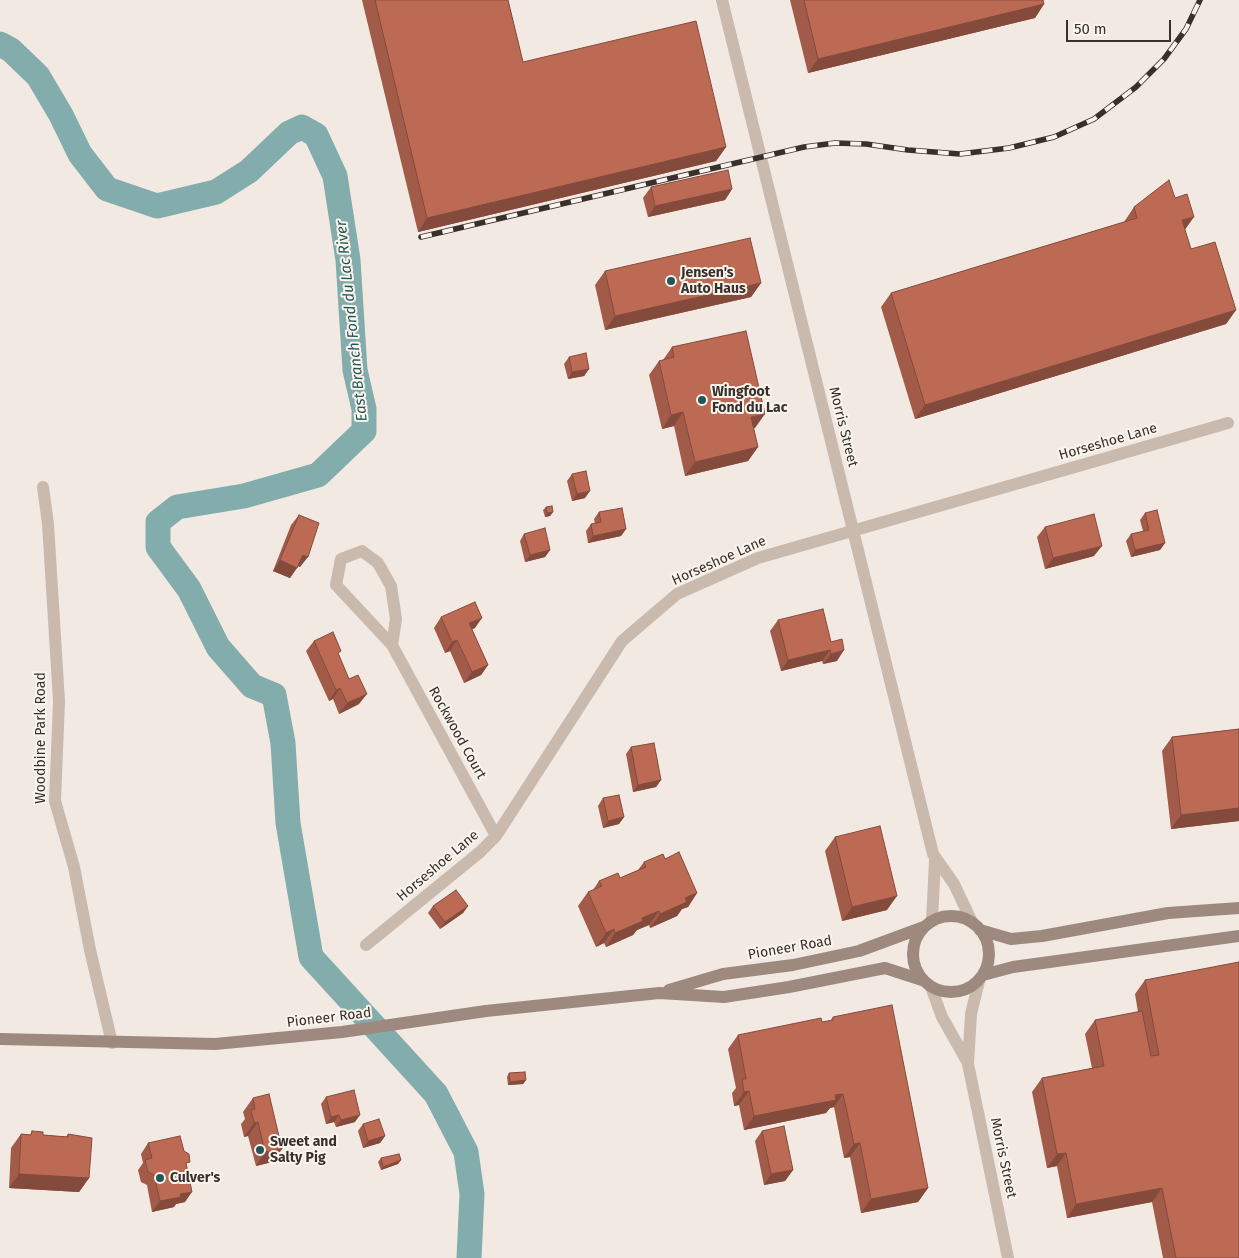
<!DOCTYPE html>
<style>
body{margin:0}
#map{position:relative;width:1239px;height:1258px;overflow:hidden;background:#f2eae2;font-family:"Fira Sans",sans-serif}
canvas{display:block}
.scale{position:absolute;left:1066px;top:20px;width:105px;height:22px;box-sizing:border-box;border:2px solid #39302c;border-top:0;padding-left:6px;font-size:15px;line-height:18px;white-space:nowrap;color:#39302c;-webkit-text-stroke:4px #faf4ee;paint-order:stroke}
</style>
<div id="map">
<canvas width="1239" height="1258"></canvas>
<div class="scale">50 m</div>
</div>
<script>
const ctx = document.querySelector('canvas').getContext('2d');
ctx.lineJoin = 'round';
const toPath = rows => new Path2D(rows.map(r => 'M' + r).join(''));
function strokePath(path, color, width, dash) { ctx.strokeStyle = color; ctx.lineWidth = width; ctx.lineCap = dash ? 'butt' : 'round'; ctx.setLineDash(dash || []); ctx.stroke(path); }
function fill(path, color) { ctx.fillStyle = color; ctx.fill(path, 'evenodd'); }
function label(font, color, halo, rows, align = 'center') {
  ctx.font = font + ' "Fira Sans",sans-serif'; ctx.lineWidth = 4; ctx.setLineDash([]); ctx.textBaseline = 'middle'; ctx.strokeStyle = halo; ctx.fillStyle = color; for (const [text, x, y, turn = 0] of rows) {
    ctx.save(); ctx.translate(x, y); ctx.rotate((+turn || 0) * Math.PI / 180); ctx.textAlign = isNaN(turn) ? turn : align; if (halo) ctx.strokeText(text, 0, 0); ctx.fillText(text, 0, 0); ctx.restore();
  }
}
const river = toPath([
 [0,44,11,50,38,76,61,115,80,154,107,189,157,206,216,192,249,171,289,133,302,127,316,135,335,176,348,260,355,370,364,409,364,431,318,475,244,496,177,507,158,522,158,547,189,589,218,647,252,686,274,695,283,743,288,823,311,957,436,1094,466,1152,472,1194,469,1258]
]);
const minor = toPath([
 [722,0,933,854,954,884,972,922],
 [43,487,48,524,59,701,55,801,74,867,90,950,112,1043],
 [392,645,336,585,341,559,362,551,378,563,391,586,396,619,392,645,496,836],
 [932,921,935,860],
 [366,945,480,852,496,836,622,641,677,594,758,558,1228,423],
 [979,981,971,1014,968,1064,1008,1258],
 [931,987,942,1017,968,1063]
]);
const secondary = toPath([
 '913 954a38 38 0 1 1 76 0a38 38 0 1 1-76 0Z',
 [980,930,1011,939,1042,936,1168,913,1239,908],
 [983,975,1013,967,1239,936],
 [669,990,723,974,793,965,859,951,924,927],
 [0,1039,215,1044,342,1032,486,1011,659,993,724,997,789,987,885,968,922,980]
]);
const rail = toPath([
 [421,237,804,147,835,143,866,144,908,150,960,154,1009,148,1054,137,1094,119,1136,87,1164,59,1186,29,1200,0]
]);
const wall = toPath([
 [362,0,508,0,523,62,726,147,716,161,418,232],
 [790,0,1043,0,1044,4,1035,18,808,73],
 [651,187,732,189,725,200,648,217,643,198],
 [1134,207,1185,230,1191,249,1236,310,1226,324,915,419,881,307,891,293,1124,222],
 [605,271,761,283,751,297,605,330,595,285],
 [672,347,755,428,753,428,758,447,748,461,685,476,674,426,662,429,649,375,659,361,663,360],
 [569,357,589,369,584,376,568,379,564,364],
 [572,474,585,498,572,501,567,481],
 [546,507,553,512,550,516,545,517,543,510],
 [599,512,626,529,621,536,588,543,586,531,591,524,595,524,594,519],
 [1145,513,1165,543,1160,550,1131,557,1126,541,1131,534,1143,531,1140,520],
 [299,515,300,567,298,566,290,578,273,571,291,525],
 [1045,527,1094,556,1045,569,1037,537],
 [524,534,550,550,545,557,525,562,520,541],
 [441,617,475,628,472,629,488,665,481,675,464,683,450,651,445,653,434,628],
 [778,620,831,642,837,661,823,664,822,661,781,671,770,631],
 [314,641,339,655,359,704,339,714,333,699,329,701,306,651],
 [1239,729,1239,821,1171,829,1162,751,1172,737],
 [631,747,661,780,656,787,633,792,626,754],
 [603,798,624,817,619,824,603,828,598,806],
 [835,837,887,910,842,921,825,851],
 [665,859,697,893,688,907,682,909,677,916,650,928,649,925,637,930,633,935,606,947,604,943,596,947,578,906,588,892,593,890,599,881,620,878,638,870,644,862],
 [433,906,468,906,463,913,440,929,428,913],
 [1145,980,1239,1258,1163,1258,1152,1202,1067,1218,1057,1166,1047,1168,1032,1092,1042,1078,1092,1068,1085,1034,1095,1020,1138,1012,1135,994],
 [833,1017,928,1188,918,1202,861,1213,850,1157,844,1158,834,1107,830,1108,826,1113,744,1130,739,1105,734,1106,732,1093,736,1088,728,1049,738,1035,830,1021],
 [509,1073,526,1080,523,1084,508,1085,507,1077],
 [326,1097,355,1122,336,1127,334,1122,326,1124,321,1104],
 [253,1098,282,1149,272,1162,256,1166,248,1136,244,1137,241,1124,245,1119,243,1112],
 [363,1124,385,1136,380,1143,363,1148,358,1131],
 [32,1131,43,1135,66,1137,68,1134,89,1178,79,1192,9,1188,11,1148,21,1134,30,1135],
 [762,1131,793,1170,785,1181,764,1185,755,1141],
 [148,1143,187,1167,185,1202,176,1204,174,1207,152,1212,147,1185,141,1182,138,1170,143,1163,141,1154],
 [381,1158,401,1160,398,1164,381,1170,378,1162]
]);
const shadedWall = toPath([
 [1044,4,1035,18,808,73,818,59],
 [726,147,716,161,418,232,427,218],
 [732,189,725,200,648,217,655,206],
 [1194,217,1184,231,1182,220],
 [761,283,751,297,605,330,615,316],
 [1236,310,1226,324,915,419,925,405],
 [589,369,584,376,568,379,572,372],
 [683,412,674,426,662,429,671,415],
 [765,414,755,428,741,431,751,417],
 [758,447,748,461,685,476,695,462],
 [590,491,585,498,572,501,577,494],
 [553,512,550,516,545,517,547,513],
 [626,529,621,536,588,543,593,536],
 [1165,543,1160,550,1131,557,1135,550],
 [1102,546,1094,556,1045,569,1053,558],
 [550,550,545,557,525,562,530,555],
 [303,555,308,557,300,567,295,565],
 [280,560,297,568,290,578,273,571],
 [482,618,475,628,462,634,469,623],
 [457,640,450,651,445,653,452,642],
 [830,650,822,661,781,671,788,660],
 [844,650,837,661,823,664,831,654],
 [488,665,481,675,464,683,472,672],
 [340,688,333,699,329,701,336,690],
 [367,694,359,704,339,714,347,703],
 [661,780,656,787,633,792,638,785],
 [1239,808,1239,821,1171,829,1181,815],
 [624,817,619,824,603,828,608,821],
 [697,893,688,907,682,909,677,916,650,928,660,914,685,898],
 [897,896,887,910,842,921,852,907],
 [468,906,463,913,440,929,445,922],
 [659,911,649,925,637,930,633,935,606,947,615,933,642,918],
 [614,929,604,943,596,947,606,933],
 [526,1080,523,1084,508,1085,510,1082],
 [749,1091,739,1105,734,1106,744,1092],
 [843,1094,834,1107,830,1108,826,1113,744,1130,754,1116],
 [339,1115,334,1122,326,1124,331,1117],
 [360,1115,355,1122,336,1127,341,1120],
 [258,1122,248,1136,244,1137,254,1123],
 [385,1136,380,1143,363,1148,368,1141],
 [860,1143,850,1157,844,1158,854,1144],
 [282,1149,272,1162,256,1166,265,1152],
 [1066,1153,1057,1166,1047,1168,1057,1154],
 [401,1160,398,1164,381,1170,383,1167],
 [793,1170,785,1181,764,1185,771,1174],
 [19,1174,89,1178,79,1192,9,1188],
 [928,1188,918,1202,861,1213,871,1199],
 [1162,1188,1152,1202,1067,1218,1076,1204],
 [192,1192,185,1202,176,1204,174,1207,152,1212,160,1201,180,1194]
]);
const building = toPath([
 [375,0,508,0,523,62,696,21,726,147,427,218,375,0],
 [804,0,1043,0,1044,4,818,59,804,0],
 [728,170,732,189,655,206,651,187,728,170],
 [1169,180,1175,198,1187,194,1194,217,1182,220,1191,249,1215,242,1236,310,925,405,891,293,1137,218,1134,207,1169,180],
 [750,238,761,283,615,316,605,271,750,238],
 [746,331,765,414,751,417,758,447,695,462,683,412,671,415,659,361,674,357,672,347,746,331],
 [586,353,589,369,572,372,569,357,586,353],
 [586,471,590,491,577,494,572,474,586,471],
 [552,506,553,512,547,513,546,507,552,506],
 [622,508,626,529,593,536,591,524,601,522,599,512,622,508],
 [1157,510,1165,543,1135,550,1131,534,1149,530,1145,513,1157,510],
 [1094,514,1102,546,1053,558,1045,527,1094,514],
 [299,515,319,523,308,557,303,555,297,568,280,560,299,515],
 [545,528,550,550,530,555,524,534,545,528],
 [475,602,482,618,469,623,488,665,472,672,457,640,452,642,441,617,475,602],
 [823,609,831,642,842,639,844,650,831,654,830,650,788,660,778,620,823,609],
 [333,632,341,651,338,653,349,679,358,675,367,694,347,703,340,688,336,690,314,641,333,632],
 [1239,729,1239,808,1181,815,1172,737,1239,729],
 [654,743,661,780,638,785,631,747,654,743],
 [619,795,624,817,608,821,603,798,619,795],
 [880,826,897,896,852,907,835,837,880,826],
 [679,852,697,893,685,898,687,902,660,914,659,911,642,918,643,921,615,933,614,929,606,933,588,892,602,886,599,881,618,873,620,878,646,867,644,862,663,854,665,859,679,852],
 [456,890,468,906,445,922,433,906,456,890],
 [1239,962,1239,1258,1176,1258,1162,1188,1076,1204,1066,1153,1057,1154,1042,1078,1104,1066,1095,1020,1142,1011,1151,1056,1159,1055,1145,980,1239,962],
 [892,1005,928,1188,871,1199,860,1143,854,1144,843,1094,835,1095,836,1100,754,1116,749,1091,744,1092,742,1079,746,1079,738,1035,821,1018,822,1022,833,1020,833,1017,892,1005],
 [525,1072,526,1080,510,1082,509,1073,525,1072],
 [354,1090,360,1115,341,1120,339,1115,331,1117,326,1097,354,1090],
 [269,1094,282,1149,265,1152,258,1122,254,1123,251,1110,255,1109,253,1098,269,1094],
 [379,1119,385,1136,368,1141,363,1124,379,1119],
 [784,1126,793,1170,771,1174,762,1131,784,1126],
 [32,1131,43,1132,43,1135,68,1137,68,1134,92,1138,89,1178,19,1174,21,1134,31,1135,32,1131],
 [180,1136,184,1151,189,1154,190,1162,186,1163,192,1192,180,1194,181,1197,160,1201,154,1175,148,1172,145,1160,152,1158,148,1143,180,1136],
 [399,1154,401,1160,383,1167,381,1158,399,1154]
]);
const markers = [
 [671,281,5,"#245658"],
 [702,400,5,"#245658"],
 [260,1150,5,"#245658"],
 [160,1178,5,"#245658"]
];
const poiNames = [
 ["Jensen's",681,273],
 ["Auto Haus",681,289],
 ["Wingfoot",712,392],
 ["Fond du Lac",712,408],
 ["Sweet and",270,1142],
 ["Salty Pig",270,1158],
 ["Culver's",170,1178]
];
const streetNames = [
 ["Morris Street",843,427,76],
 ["Horseshoe Lane",1108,442,-16],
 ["Horseshoe Lane",719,561,-24],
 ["Rockwood Court",457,733,61],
 ["Woodbine Park Road",41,738,-90],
 ["Horseshoe Lane",438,866,-40],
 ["Pioneer Road",790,948,-10],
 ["Pioneer Road",329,1018,-7],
 ["Morris Street",1003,1158,78]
];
const waterNames = [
 ["East Branch Fond du Lac River",352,321,-96]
];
strokePath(river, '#83adad', 25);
strokePath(minor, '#cabaae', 12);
strokePath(secondary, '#9e897f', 12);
strokePath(rail, '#39302c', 5.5);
strokePath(rail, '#faf4ee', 4, [11]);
fill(wall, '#a35b49');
fill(shadedWall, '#844a3c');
fill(building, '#bd6a55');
strokePath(building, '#844a3c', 1);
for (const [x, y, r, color] of markers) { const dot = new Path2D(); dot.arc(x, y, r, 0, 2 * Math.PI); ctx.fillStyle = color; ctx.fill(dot); strokePath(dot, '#faf4ee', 2); }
label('bold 14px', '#39302c', '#faf4ee', poiNames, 'left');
label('14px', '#39302c', '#faf4ee', streetNames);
label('italic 15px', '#245658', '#faf4ee', waterNames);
</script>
